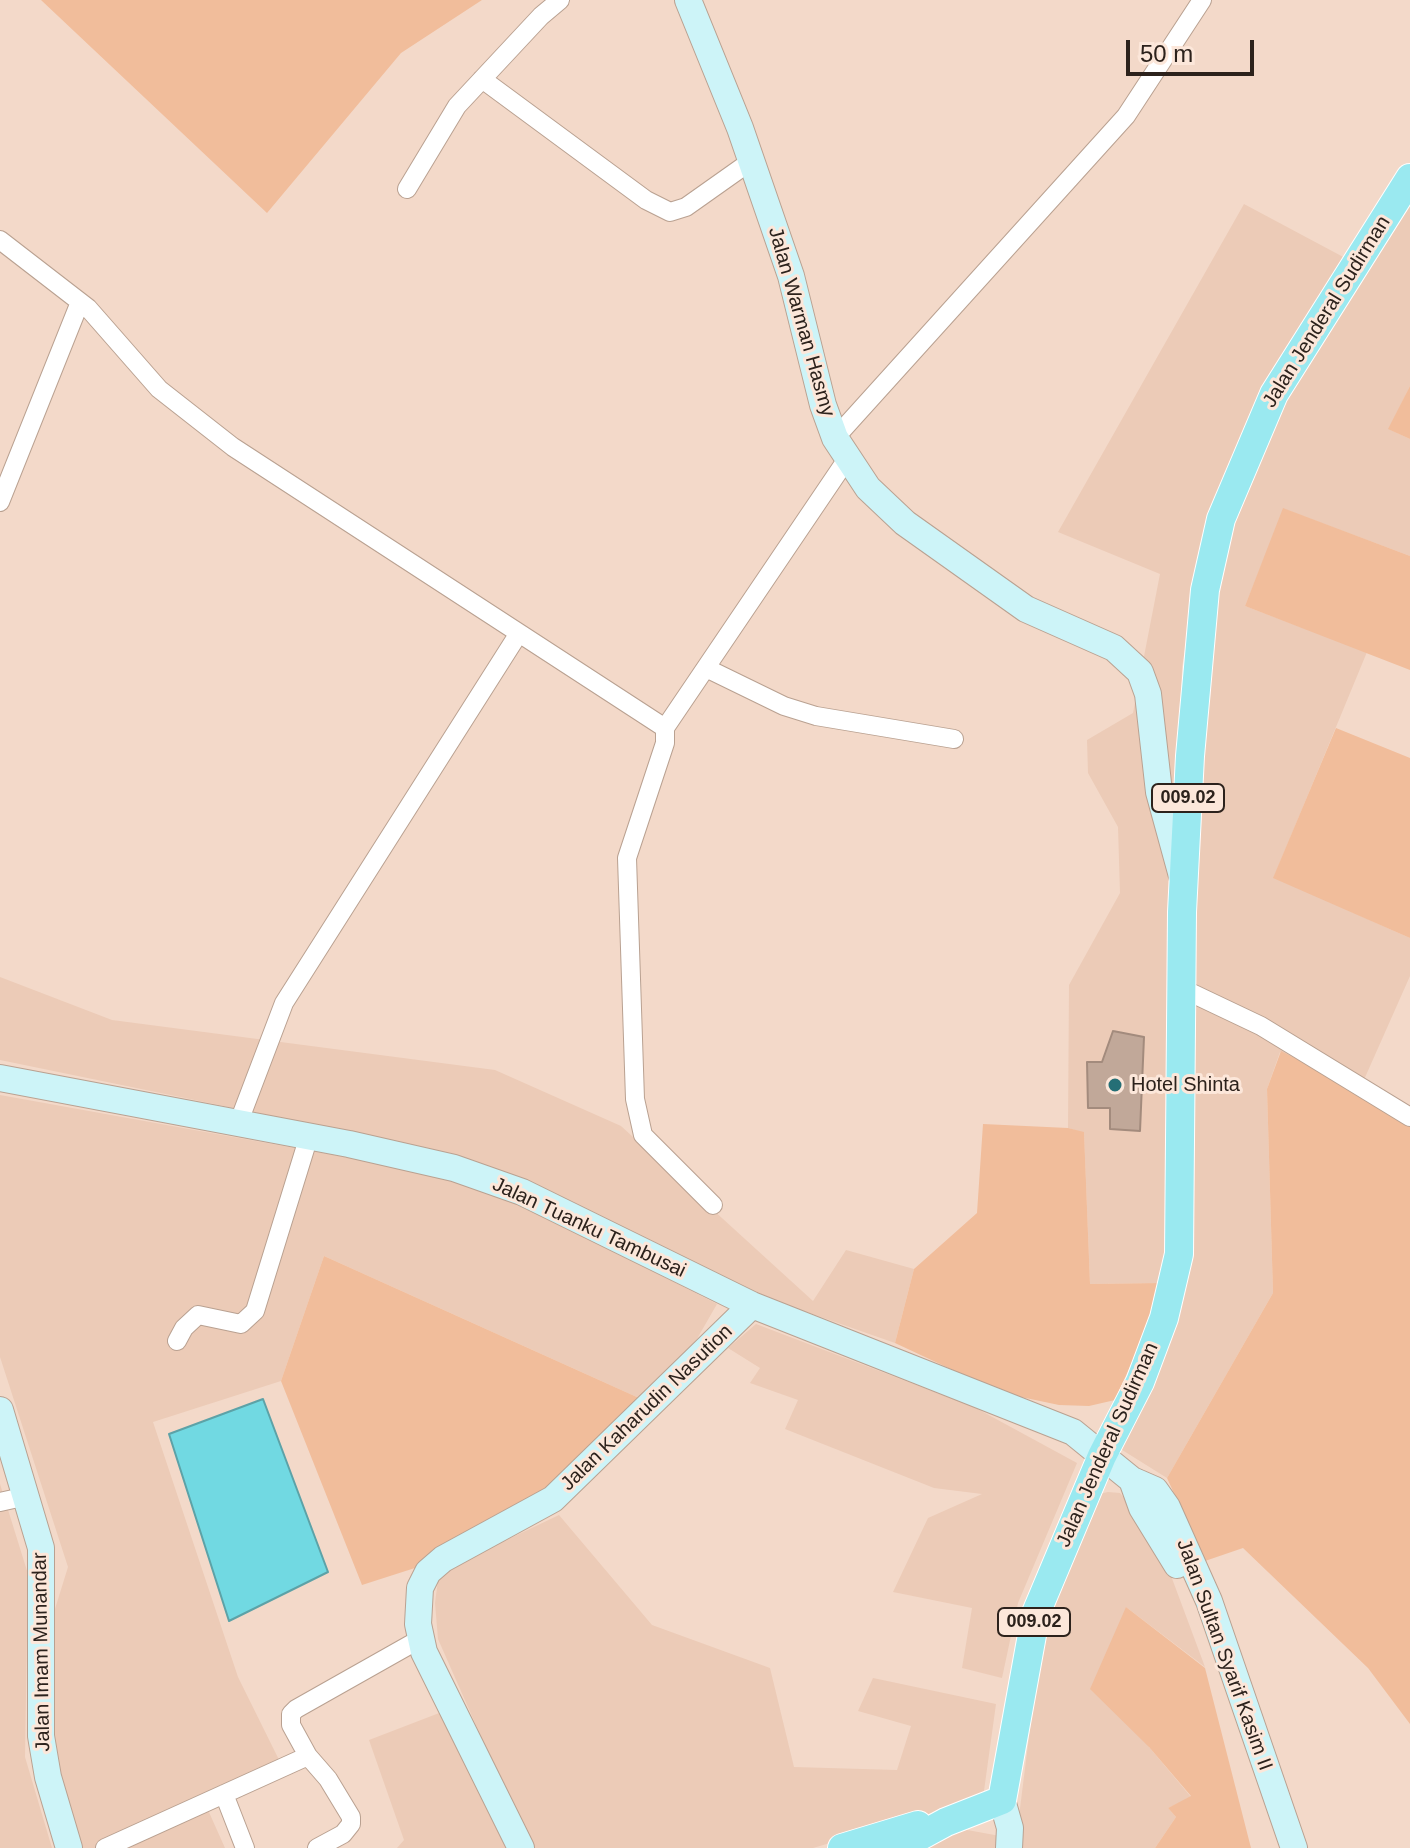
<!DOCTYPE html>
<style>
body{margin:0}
#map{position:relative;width:1410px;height:1848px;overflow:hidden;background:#f3d9c9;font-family:Helvetica,sans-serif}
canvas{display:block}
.scale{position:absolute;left:1126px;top:40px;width:128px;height:36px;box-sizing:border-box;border:4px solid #2c221c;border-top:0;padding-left:10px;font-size:24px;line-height:28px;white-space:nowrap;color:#2c221c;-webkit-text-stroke:6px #fce7da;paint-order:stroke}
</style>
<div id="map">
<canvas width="1410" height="1848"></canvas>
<div class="scale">50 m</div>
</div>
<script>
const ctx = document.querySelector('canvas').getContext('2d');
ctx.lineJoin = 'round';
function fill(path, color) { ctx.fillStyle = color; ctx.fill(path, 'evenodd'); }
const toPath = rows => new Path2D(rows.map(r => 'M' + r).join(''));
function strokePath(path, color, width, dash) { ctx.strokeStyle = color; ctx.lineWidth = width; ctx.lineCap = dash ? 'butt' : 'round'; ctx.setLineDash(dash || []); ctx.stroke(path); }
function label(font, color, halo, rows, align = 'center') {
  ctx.font = font + ' Helvetica,sans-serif'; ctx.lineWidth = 6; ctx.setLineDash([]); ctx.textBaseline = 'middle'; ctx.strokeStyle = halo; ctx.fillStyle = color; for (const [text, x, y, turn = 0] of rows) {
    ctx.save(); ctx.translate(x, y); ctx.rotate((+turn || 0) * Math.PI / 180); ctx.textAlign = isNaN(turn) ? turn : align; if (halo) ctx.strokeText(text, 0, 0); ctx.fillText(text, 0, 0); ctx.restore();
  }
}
const built = toPath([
 [1410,196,1410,386,1389,429,1410,439,1410,556,1284,509,1245,606,1367,652,1274,877,1410,938,1410,976,1359,1091,1280,1052,1267,1089,1273,1293,1167,1478,1119,1448,1191,1256,1187,999,1210,633,1233,523,1284,399],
 [1244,204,1347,259,1203,544,1182,667,1170,1253,1160,1283,1090,1284,1084,1133,1068,1128,1069,985,1120,893,1118,827,1088,773,1087,740,1133,713,1160,574,1058,532],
 [0,977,112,1020,495,1070,621,1126,813,1301,846,1250,914,1269,895,1343,758,1295,519,1180,428,1148,0,1060],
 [0,1095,439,1174,512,1199,717,1304,690,1351,639,1398,324,1256,281,1381,153,1422,238,1677,286,1774,208,1810,225,1848,81,1848,52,1753,55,1609,68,1567,0,1357],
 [756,1324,974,1407,1077,1463,1018,1603,1002,1678,962,1668,972,1608,893,1592,928,1518,982,1494,934,1488,785,1429,798,1400,750,1383,760,1368,728,1348],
 [0,1484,28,1574,25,1757,52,1848,0,1848],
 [1108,1492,1120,1493,1143,1520,1167,1565,1205,1667,1126,1607,1149,1747,1191,1797,1168,1808,1176,1817,1155,1848,1015,1848,1034,1697,1054,1594,1099,1494],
 [559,1515,652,1625,770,1668,794,1767,897,1770,911,1726,858,1711,873,1678,996,1704,983,1798,813,1848,530,1848,438,1639,435,1603,438,1580,454,1565],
 [447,1710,507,1848,397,1848,404,1840,369,1740],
 [951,1827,1000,1836,999,1848,888,1848]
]);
const green = toPath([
 [41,0,482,0,401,53,267,213],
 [1410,386,1410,439,1388,429],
 [1283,508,1410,556,1410,670,1245,606],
 [1336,728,1410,758,1410,938,1273,878],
 [1281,1051,1359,1091,1410,1125,1410,1724,1368,1668,1243,1548,1205,1561,1167,1478,1273,1293,1267,1089],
 [983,1124,1068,1128,1084,1132,1090,1284,1160,1283,1141,1342,1115,1400,1089,1406,1059,1405,1002,1393,895,1343,914,1269,977,1213],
 [324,1256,639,1398,550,1487,418,1567,362,1585,281,1381],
 [1126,1607,1205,1668,1251,1848,1155,1848,1176,1817,1168,1808,1191,1796,1149,1747,1090,1689]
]);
const water = toPath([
 [263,1399,328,1572,229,1621,169,1434,263,1399]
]);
const building = toPath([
 [1113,1031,1144,1037,1140,1131,1110,1129,1110,1108,1088,1108,1087,1062,1102,1062,1113,1031]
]);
const street = toPath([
 [482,79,646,200,670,212,686,207,751,161],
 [407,189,457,106,541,16,560,0],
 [0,240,88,308,159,389,233,447,665,728,665,743,627,858,635,1099,643,1135,713,1205],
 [835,438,1126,116,1202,0],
 [0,502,80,302],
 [706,668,784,706,816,716,954,739],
 [665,728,847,459],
 [1181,988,1261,1026,1410,1117],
 [238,1124,284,1003,519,633],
 [177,1341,184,1328,198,1315,241,1324,255,1311,309,1136],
 [0,1502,27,1496],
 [308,1756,328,1779,351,1817,351,1824,343,1834,317,1848],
 [224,1794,245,1848],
 [105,1848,308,1756,291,1725,291,1714,296,1709,420,1639]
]);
const secondary = toPath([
 [688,0,740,128,791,276,823,405,835,438,868,488,905,523,1026,609,1114,648,1140,672,1148,694,1159,792,1182,876],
 [0,1078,349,1144,454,1168,522,1192,752,1305,1073,1432,1132,1480,1155,1490,1167,1507,1209,1601,1294,1848],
 [0,1410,41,1548,41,1736,48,1777,69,1848],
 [1132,1480,1142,1508,1177,1565],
 [1002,1800,1010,1828,1009,1848],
 [521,1848,424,1652,418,1624,420,1588,428,1572,443,1559,553,1499,752,1305]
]);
const primary = toPath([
 [842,1848,918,1825],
 [898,1848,946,1822,1002,1800,1036,1613,1102,1456,1140,1382,1164,1318,1179,1254,1182,912,1190,756,1205,590,1221,519,1274,394,1410,178]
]);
const markers = [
 [1115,1085,8,"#256f76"]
];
const shields = [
 [1188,798,72],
 [1034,1622,72]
];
const shieldNames = [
 ["009.02",1188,798],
 ["009.02",1034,1622]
];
const streetNames = [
 ["Jalan Jenderal Sudirman",1327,312,-58],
 ["Jalan Warman Hasmy",801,322,74],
 ["Jalan Tuanku Tambusai",589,1228,25],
 ["Jalan Kaharudin Nasution",647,1408,-44],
 ["Jalan Jenderal Sudirman",1108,1445,-66],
 ["Jalan Imam Munandar",42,1652,-91],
 ["Jalan Sultan Syarif Kasim II",1224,1655,70]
];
const poiNames = [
 ["Hotel Shinta",1131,1085]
];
fill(built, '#eccbb7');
fill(green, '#f1bd9b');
fill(water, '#71d9e2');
strokePath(water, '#5ca2a7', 2);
fill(building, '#c1a899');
strokePath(building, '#a38b7d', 2);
strokePath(street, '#b9a191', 20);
strokePath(secondary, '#b9a191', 28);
strokePath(primary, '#fff', 30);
strokePath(street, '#fff', 18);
strokePath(secondary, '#cdf4f8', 26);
strokePath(primary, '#9ae9f0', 28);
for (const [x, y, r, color] of markers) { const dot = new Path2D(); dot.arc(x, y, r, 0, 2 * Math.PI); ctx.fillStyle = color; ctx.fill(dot); strokePath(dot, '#fce7da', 3); }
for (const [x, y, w] of shields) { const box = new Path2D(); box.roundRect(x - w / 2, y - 14, w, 28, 6); ctx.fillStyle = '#fce7da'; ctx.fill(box); strokePath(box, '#2c221c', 2); }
label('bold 18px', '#2c221c', null, shieldNames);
label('20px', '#2c221c', '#fce7da', streetNames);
label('20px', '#2c221c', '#fce7da', poiNames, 'left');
</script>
